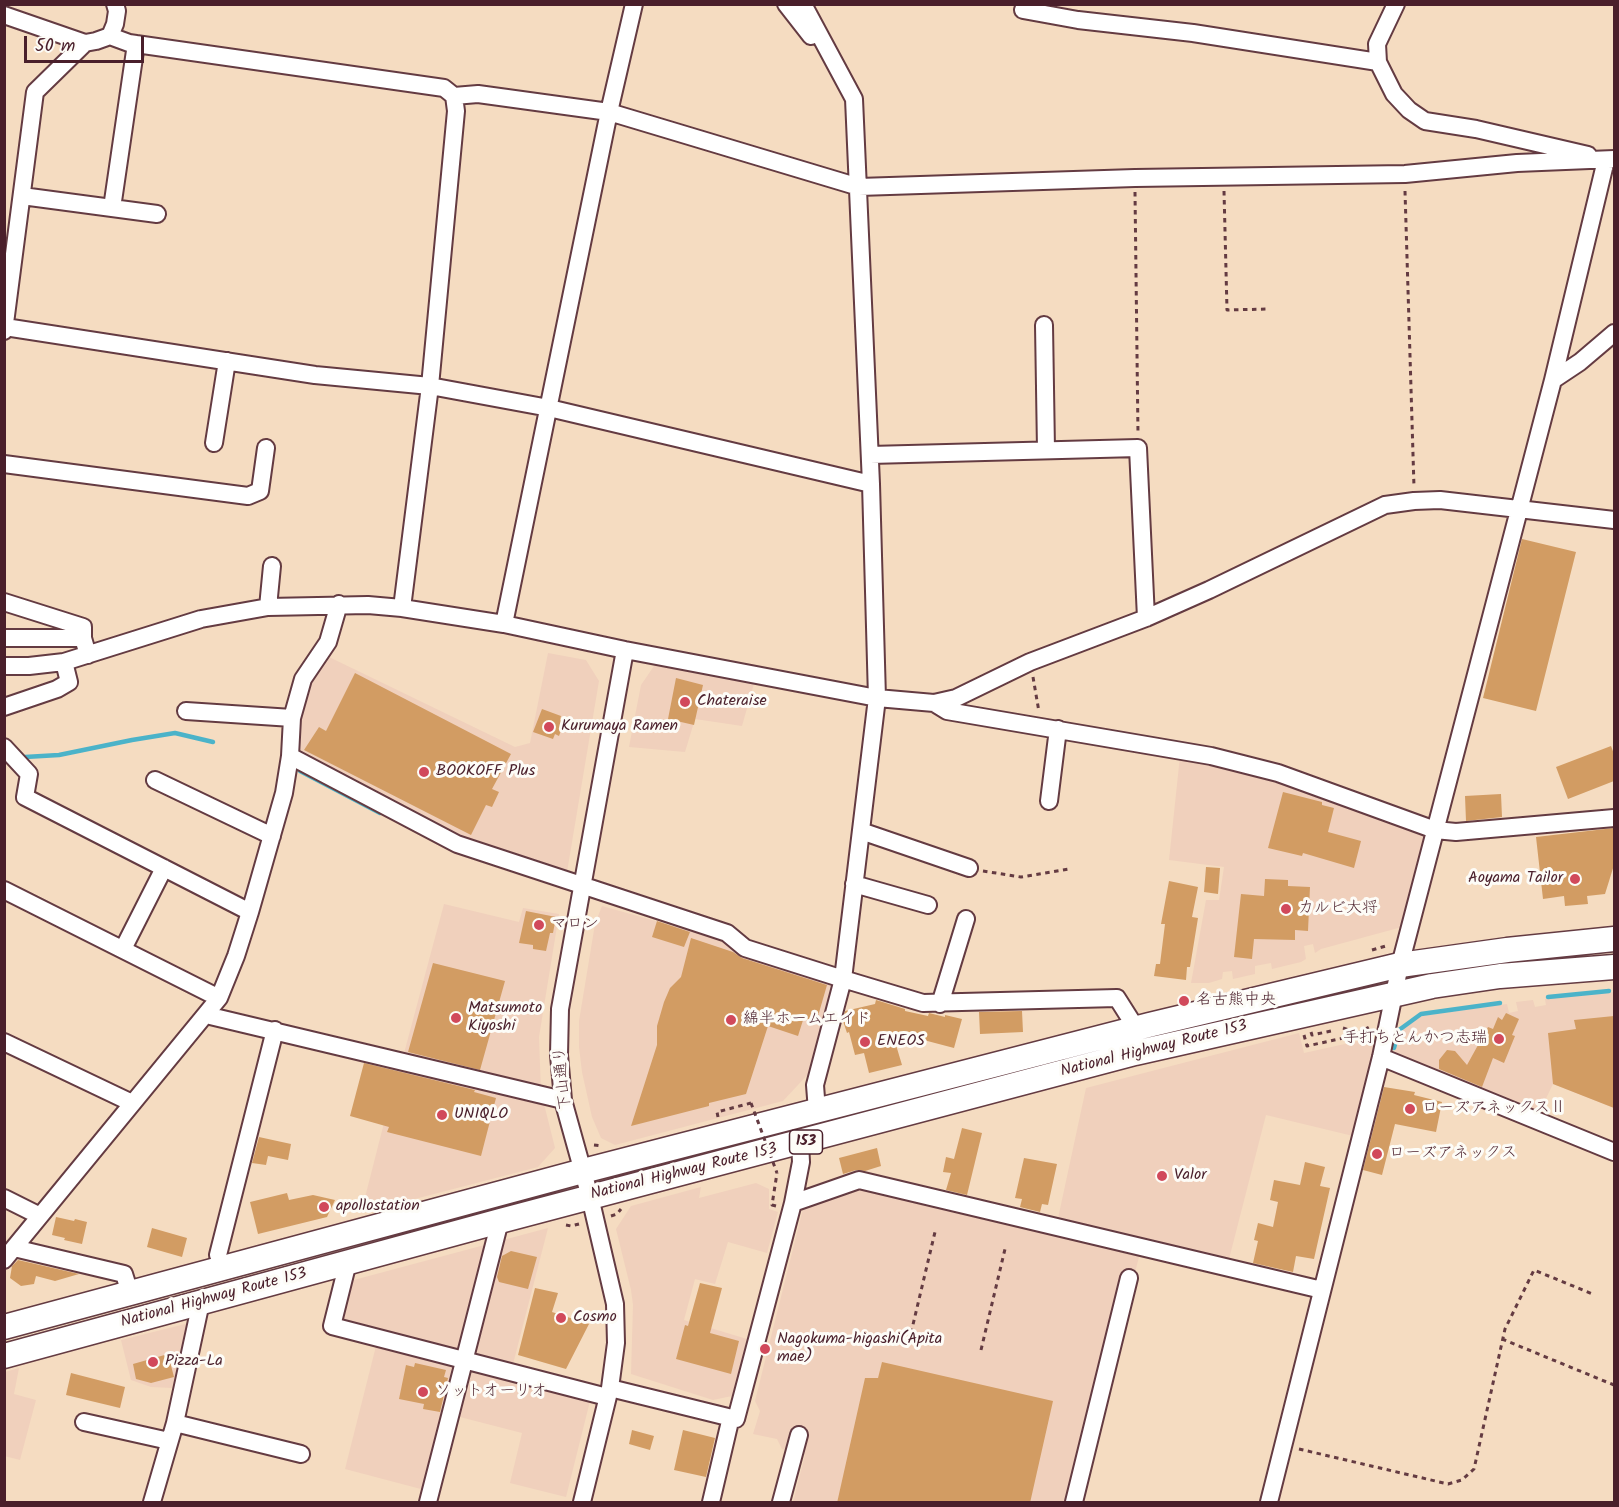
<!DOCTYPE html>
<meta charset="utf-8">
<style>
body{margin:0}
#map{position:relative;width:1619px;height:1507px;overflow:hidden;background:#f5dcc1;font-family:Kalam,sans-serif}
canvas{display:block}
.frame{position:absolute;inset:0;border:6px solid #4a1f2b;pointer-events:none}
.scale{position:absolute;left:24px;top:36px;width:120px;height:27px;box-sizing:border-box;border:3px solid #4a1f2b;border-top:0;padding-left:8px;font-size:18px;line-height:21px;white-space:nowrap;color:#4a1f2b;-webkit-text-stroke:4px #fdfcf7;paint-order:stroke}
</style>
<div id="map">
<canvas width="1619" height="1507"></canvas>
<div class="frame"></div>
<div class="scale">50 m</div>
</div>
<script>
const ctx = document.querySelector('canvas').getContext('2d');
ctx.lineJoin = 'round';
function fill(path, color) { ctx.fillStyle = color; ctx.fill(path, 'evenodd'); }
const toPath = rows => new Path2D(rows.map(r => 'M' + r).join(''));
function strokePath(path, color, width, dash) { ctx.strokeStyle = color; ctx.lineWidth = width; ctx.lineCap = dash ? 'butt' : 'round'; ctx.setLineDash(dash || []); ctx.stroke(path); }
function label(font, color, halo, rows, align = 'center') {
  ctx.font = font + ' Kalam,"Klee One",sans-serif'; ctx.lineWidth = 6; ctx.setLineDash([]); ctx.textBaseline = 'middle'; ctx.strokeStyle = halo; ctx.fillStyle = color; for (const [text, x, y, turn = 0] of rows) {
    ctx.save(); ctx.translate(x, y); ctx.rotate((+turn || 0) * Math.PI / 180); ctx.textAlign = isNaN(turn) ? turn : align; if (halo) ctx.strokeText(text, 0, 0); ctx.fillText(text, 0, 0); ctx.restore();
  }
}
const built = toPath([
 [548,653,586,660,599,681,567,872,483,845,420,816,297,748,296,722,309,682,327,656,515,747,530,743],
 [654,666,706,670,755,680,742,726,695,719,685,752,629,747,641,685],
 [1180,756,1214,758,1426,831,1402,927,1321,949,1315,953,1313,944,1304,946,1306,959,1301,962,1272,969,1271,963,1255,966,1255,974,1233,979,1232,971,1223,972,1222,979,1209,983,1191,983,1206,900,1219,900,1224,867,1169,860],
 [444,904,519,922,523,908,559,914,539,1037,541,1092,403,1057],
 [602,906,716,938,729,945,836,981,812,1070,783,1101,615,1145,601,1138,592,1117,582,1072,579,1047,579,1021,595,924],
 [1614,992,1614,1108,1553,1084,1538,1115,1394,1054,1401,1030,1422,1016,1507,1004,1509,1013,1518,1011,1516,1002,1533,1000,1535,1007,1546,1005,1545,999],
 [1299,1033,1304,1053,1372,1038,1377,1047,1353,1136,1266,1115,1228,1263,1057,1223,1086,1088],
 [398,1068,544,1104,555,1148,538,1167,361,1213],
 [756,1183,769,1189,769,1209,778,1212,767,1253,728,1242,715,1284,695,1279,684,1320,747,1339,732,1396,713,1400,631,1374,633,1305,631,1290,616,1229,631,1206,701,1187,699,1198],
 [862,1185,1140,1253,1076,1502,793,1502,805,1455,782,1449,777,1439,753,1434,760,1411,755,1401,804,1205],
 [548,1228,512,1368,338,1324,350,1281],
 [189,1323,172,1388,151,1387,131,1380,121,1340],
 [377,1342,591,1397,566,1497,510,1483,522,1433,456,1416,436,1493,345,1469],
 [19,1368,14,1394,36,1400,20,1460,4,1456,5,1372]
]);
const stream = toPath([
 [25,757,59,755,132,740,175,733,213,742],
 [300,771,380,813],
 [1548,997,1609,991],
 [1394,1048,1399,1030,1421,1014,1500,1003]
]);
const building = toPath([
 [1522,539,1576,552,1536,711,1483,698],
 [355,673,511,754,492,789,499,792,492,807,486,805,471,835,304,750,319,727,326,731],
 [676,678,703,685,694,725,668,719],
 [542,709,561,716,560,720,564,722,559,736,555,734,553,739,533,732],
 [1611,746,1614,754,1614,781,1568,799,1556,767],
 [1283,792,1322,802,1322,805,1334,808,1328,832,1361,841,1354,868,1303,853,1302,856,1268,848],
 [1501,794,1502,817,1466,821,1465,796],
 [1614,828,1614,865,1605,894,1587,896,1588,904,1565,906,1564,896,1543,899,1536,837],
 [1206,867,1220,868,1218,894,1204,892],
 [1265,879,1288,880,1288,886,1310,887,1308,931,1295,930,1295,940,1254,939,1252,959,1234,957,1241,894,1264,896],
 [1169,881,1198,887,1192,917,1198,918,1190,967,1187,967,1186,980,1154,976,1156,964,1160,964,1165,924,1161,924],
 [526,911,556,917,553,933,550,933,546,951,533,949,533,945,519,943],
 [657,921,690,932,684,947,652,937],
 [691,938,733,952,742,958,827,985,816,1023,804,1017,798,1036,768,1026,746,1094,709,1103,709,1106,631,1126,657,1045,657,1026,664,1002,670,988,681,977],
 [433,963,505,981,480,1070,408,1052],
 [876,1000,905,1009,905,1011,928,1016,929,1013,945,1017,945,1015,962,1019,954,1048,916,1038,916,1040,893,1035,902,1065,869,1073,864,1053,855,1055,849,1032,847,1033,843,1021,845,1011,875,1004],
 [1022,1011,1023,1032,980,1034,979,1012],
 [1506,1013,1519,1019,1512,1035,1515,1036,1504,1063,1493,1058,1482,1087,1439,1069,1439,1060,1447,1050,1455,1051,1467,1065,1488,1027,1493,1029,1498,1017,1502,1020],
 [1614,1016,1614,1108,1553,1084,1548,1033,1576,1029,1574,1020],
 [364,1063,475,1090,474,1092,496,1098,481,1156,387,1132,389,1127,350,1116],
 [1384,1087,1415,1092,1414,1095,1442,1102,1436,1132,1395,1124,1382,1175,1363,1170],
 [962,1128,982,1133,967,1195,946,1190,951,1173,943,1172,946,1157,954,1159],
 [259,1137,291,1144,288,1160,268,1156,266,1165,252,1163],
 [877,1148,881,1166,865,1171,856,1170,843,1174,839,1158],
 [1024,1158,1057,1164,1048,1205,1042,1204,1040,1212,1020,1207,1022,1199,1015,1198],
 [1305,1162,1325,1167,1320,1186,1330,1188,1314,1259,1296,1256,1293,1272,1253,1263,1258,1241,1254,1240,1258,1223,1273,1227,1278,1202,1270,1200,1274,1180,1300,1185],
 [287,1193,289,1200,313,1195,335,1200,327,1217,258,1234,250,1202],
 [56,1217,74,1221,75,1219,87,1222,82,1244,64,1240,65,1238,52,1235],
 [152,1228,187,1238,182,1257,147,1247],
 [511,1251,537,1257,528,1289,499,1282,497,1277,502,1256],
 [18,1260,79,1274,55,1281,36,1276,34,1284,21,1286,10,1278,12,1266],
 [700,1283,722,1288,710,1333,739,1341,731,1374,676,1359,685,1325,688,1326],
 [535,1288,558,1293,552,1312,589,1324,566,1369,518,1355],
 [168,1354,174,1377,151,1383,136,1379,133,1364],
 [882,1362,1053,1401,1030,1503,837,1503,865,1378,878,1378],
 [415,1363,446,1370,444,1377,448,1378,440,1412,423,1409,424,1404,399,1399,406,1365,414,1367],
 [71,1373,125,1387,120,1408,66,1395],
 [632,1430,654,1436,650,1450,629,1444],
 [683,1430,715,1438,706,1477,674,1470]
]);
const path = toPath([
 [1224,191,1227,310,1268,309],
 [1405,191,1414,487],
 [1135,192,1138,434],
 [1033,677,1039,712],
 [983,871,1021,877,1069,869],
 [1372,950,1389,945],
 [1343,1028,1358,1033],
 [1311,1032,1312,1035,1331,1031],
 [1304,1035,1307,1046,1353,1036,1371,1026],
 [718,1117,717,1112,751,1103],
 [594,1145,602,1146],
 [776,1206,772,1205,777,1173],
 [611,1216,617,1214,621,1209],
 [566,1225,571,1226,579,1224],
 [911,1333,935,1232],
 [1502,1339,1614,1385],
 [981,1350,1005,1249],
 [1299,1449,1448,1484,1462,1480,1474,1469,1505,1329,1534,1270,1595,1295]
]);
const minor = toPath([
 [786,4,811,36],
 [803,4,854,99,871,484,877,698,843,979,815,1085,817,1111],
 [1396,4,1377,44,1378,62,1394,94,1409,110,1425,121,1476,129,1588,155],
 [1023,10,1078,20,1193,33,1378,62],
 [4,15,85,43,96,41,110,36,129,43,444,88,454,96,456,111,430,386,402,608],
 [110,36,115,24,117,11,115,4],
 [454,96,478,94,609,112,859,187,1135,178,1405,174,1517,163,1614,159],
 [22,196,157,214],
 [112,208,136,44],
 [1044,325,1046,450],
 [5,327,315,375,430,386,549,408,871,484],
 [4,331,35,92,85,43],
 [1553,380,1580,362,1614,333],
 [214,443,227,361],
 [870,455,1138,448,1146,618],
 [4,464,248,496,260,491,266,448],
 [4,602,83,627,83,638,88,655],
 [268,607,272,566],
 [504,624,609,112,634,4],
 [4,638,83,638],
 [4,666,29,666,64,662,201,619,268,607,368,605,402,608,504,624,625,650,877,698,934,703,956,698,1030,662,1146,618,1209,590,1385,505,1414,501,1440,500,1614,520],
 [934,703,947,711,1211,756,1278,773,1435,830,1456,832,1614,818],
 [4,707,57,689,69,682,64,662],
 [186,711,292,718],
 [4,747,29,774,25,797,250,912],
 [290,756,457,844,727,933,745,948,843,979,923,1003,1117,998,1136,1028],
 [155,780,272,836],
 [1049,801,1058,729],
 [861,831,969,868],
 [854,884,928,905],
 [4,890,219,998],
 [123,949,164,868],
 [940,1004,966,919],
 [206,1015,563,1100],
 [4,1042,132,1103],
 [1381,1057,1614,1152],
 [4,1198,40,1216],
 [793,1203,859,1180,1322,1290],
 [14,1248,124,1274,130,1293],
 [218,1255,275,1030],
 [4,1260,219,998,236,956,250,912,284,793,290,756,292,718,303,679,328,642,339,604],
 [348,1262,332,1326,607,1397],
 [610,1388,736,1419,793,1203,801,1162,800,1143],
 [84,1422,169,1441],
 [175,1423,301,1454],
 [152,1502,175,1423,201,1302],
 [428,1502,500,1221],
 [582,1502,610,1388,616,1343,615,1304,590,1197,563,1100,559,1055,560,1009,625,650],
 [711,1502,731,1417],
 [781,1502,799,1435],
 [1074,1502,1129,1278],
 [1269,1502,1381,1057,1400,965,1553,380,1606,160]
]);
const highway = toPath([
 [4,1327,583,1171,1149,1025,1400,965,1507,950,1614,939],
 [4,1356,500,1221,1135,1053,1432,986,1500,976,1614,967]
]);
const pathBridge = toPath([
 [751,1103,777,1173]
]);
const markers = [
 [685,702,6,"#d1495b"],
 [549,727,6,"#d1495b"],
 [424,772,6,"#d1495b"],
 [1575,879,6,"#d1495b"],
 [1286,909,6,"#d1495b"],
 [539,925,6,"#d1495b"],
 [1184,1001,6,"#d1495b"],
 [456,1018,6,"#d1495b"],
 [731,1020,6,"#d1495b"],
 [1499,1039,6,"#d1495b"],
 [865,1042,6,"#d1495b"],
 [1410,1109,6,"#d1495b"],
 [442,1115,6,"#d1495b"],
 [1377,1154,6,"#d1495b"],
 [1162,1176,6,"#d1495b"],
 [324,1207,6,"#d1495b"],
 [561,1318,6,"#d1495b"],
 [765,1349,6,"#d1495b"],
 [153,1362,6,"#d1495b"],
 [423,1392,6,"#d1495b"]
];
const shields = [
 [806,1142,33]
];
const shieldNames = [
 ["153",806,1142]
];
const poiNames = [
 ["Chateraise",697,702],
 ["Kurumaya Ramen",561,727],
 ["BOOKOFF Plus",436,772],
 ["Aoyama Tailor",1563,879,"right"],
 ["カルビ大将",1298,909],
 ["マロン",551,925],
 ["名古熊中央",1196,1001],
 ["Matsumoto",468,1009],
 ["Kiyoshi",468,1027],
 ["綿半ホームエイド",743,1020],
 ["手打ちとんかつ志瑞",1487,1039,"right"],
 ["ENEOS",877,1042],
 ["ローズアネックスⅡ",1422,1109],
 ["UNIQLO",454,1115],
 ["ローズアネックス",1389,1154],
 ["Valor",1174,1176],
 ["apollostation",336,1207],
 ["Cosmo",573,1318],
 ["Nagokuma-higashi(Apita",777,1340],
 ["mae)",777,1358],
 ["Pizza-La",165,1362],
 ["ソットオーリオ",435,1392]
];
const streetNames = [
 ["National Highway Route 153",1154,1050,-14],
 ["下山通り",564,1078,-96],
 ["National Highway Route 153",684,1173,-14],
 ["National Highway Route 153",214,1299,-15]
];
fill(built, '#f0d0bc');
strokePath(stream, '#4bb3c9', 4.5);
fill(building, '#d29c63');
strokePath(minor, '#643b42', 20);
strokePath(highway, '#643b42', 27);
strokePath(path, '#643b42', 3, [4.5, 4.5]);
strokePath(minor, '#fff', 16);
strokePath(highway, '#fff', 24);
strokePath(pathBridge, '#643b42', 3, [4.5, 4.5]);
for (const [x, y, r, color] of markers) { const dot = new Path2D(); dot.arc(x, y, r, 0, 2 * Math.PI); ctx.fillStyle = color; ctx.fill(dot); strokePath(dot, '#fdfcf7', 2); }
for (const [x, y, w] of shields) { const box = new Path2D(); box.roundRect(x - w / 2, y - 12, w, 24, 4.5); ctx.fillStyle = '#fdfcf7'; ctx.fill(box); strokePath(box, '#4a1f2b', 1.5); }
label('bold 15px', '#4a1f2b', null, shieldNames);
label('16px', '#4a1f2b', '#fdfcf7', poiNames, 'left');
label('16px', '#4a1f2b', '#fdfcf7', streetNames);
</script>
